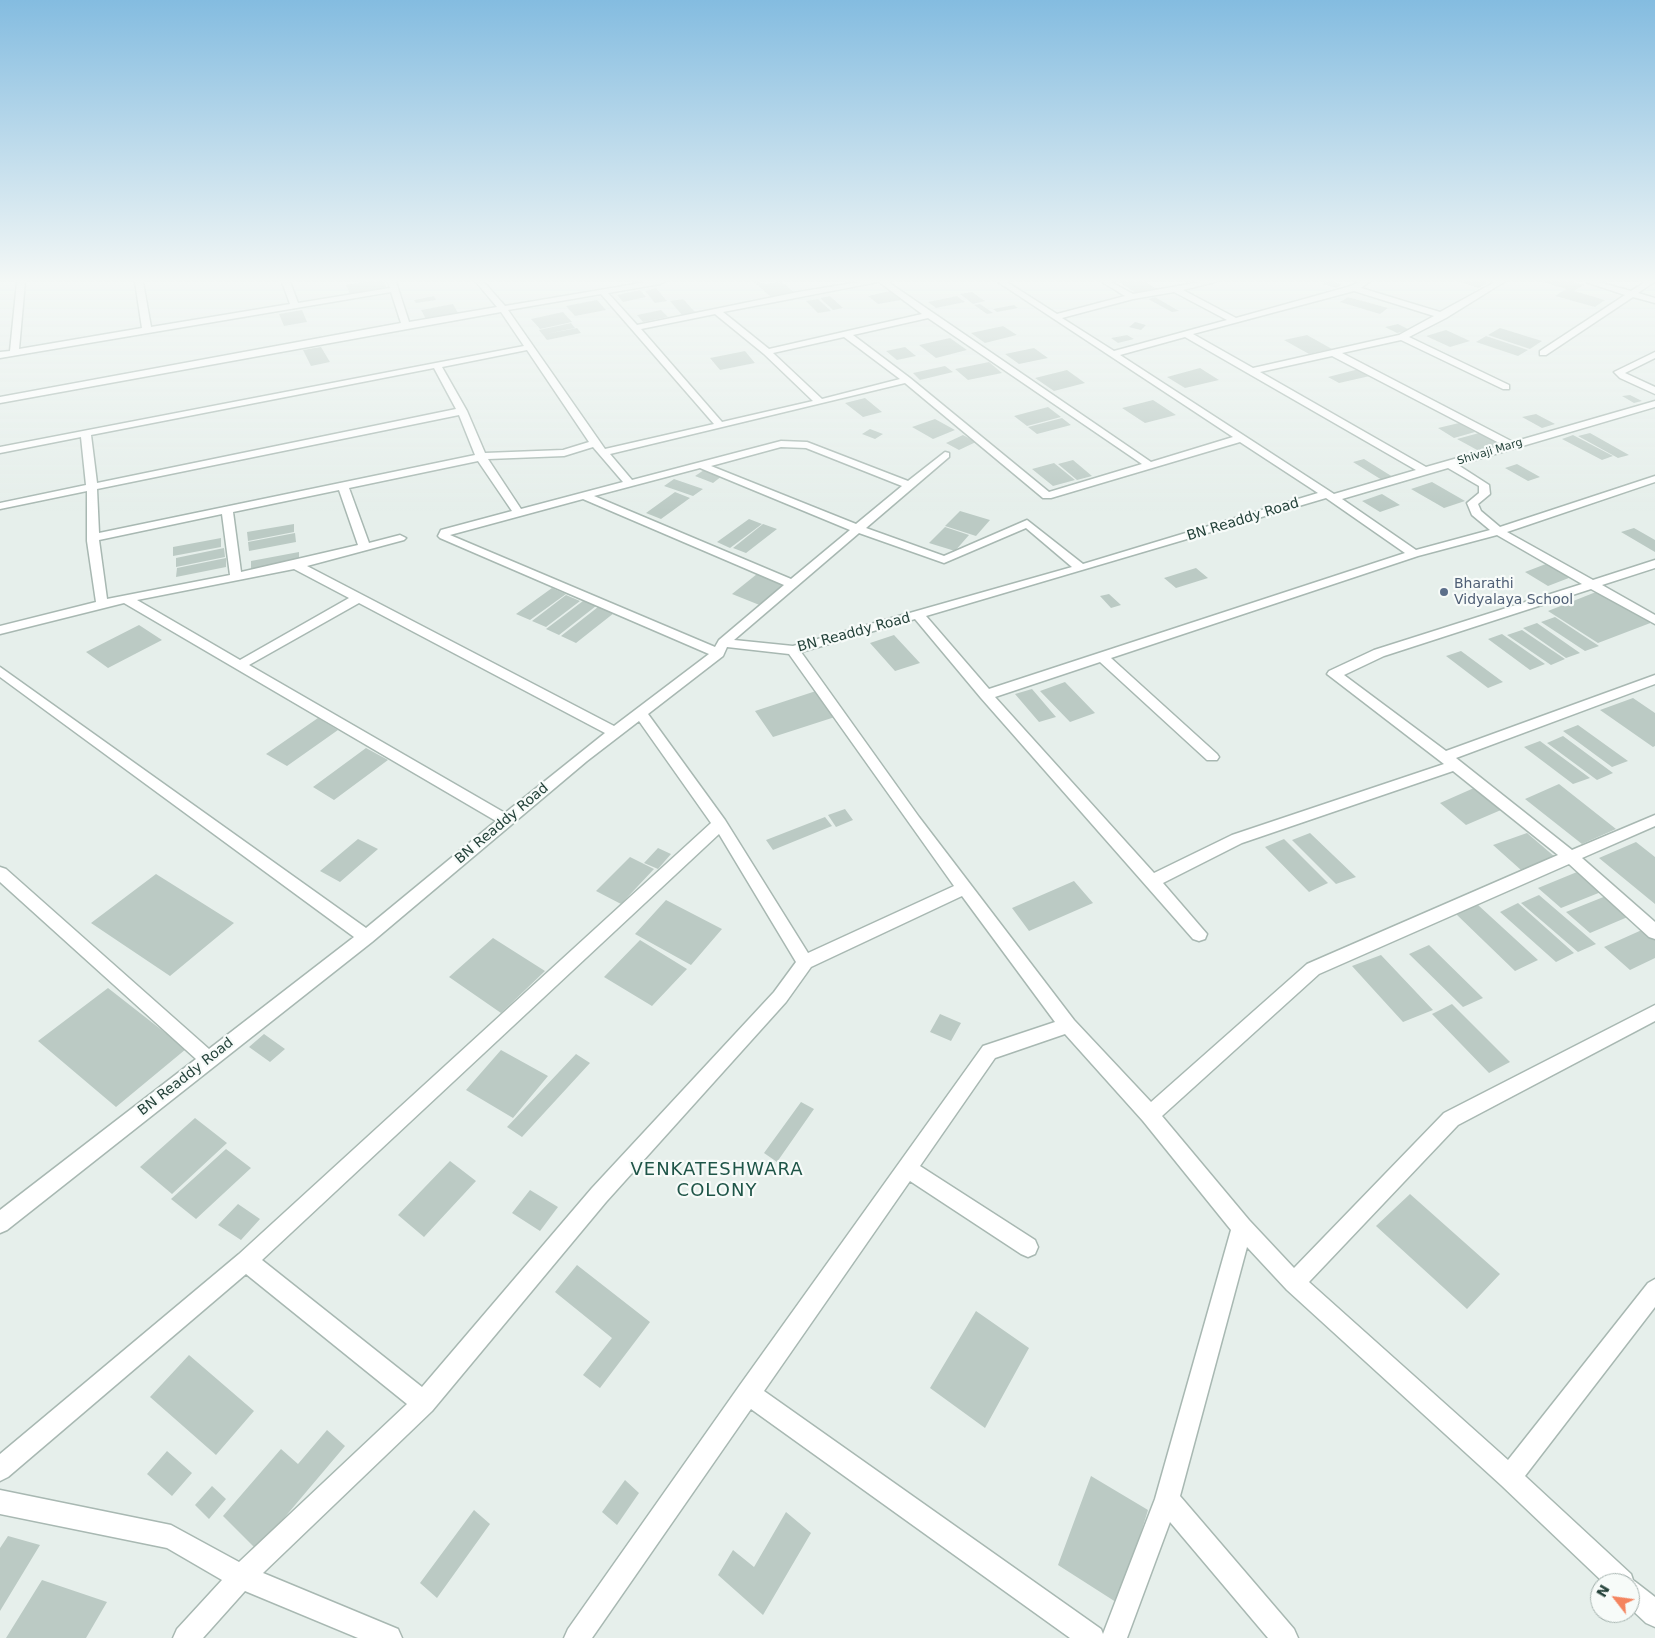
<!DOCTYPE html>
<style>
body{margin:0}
#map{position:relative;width:1655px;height:1638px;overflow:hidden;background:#e6efeb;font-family:"DejaVu Sans",sans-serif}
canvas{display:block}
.north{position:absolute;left:1590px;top:1573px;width:50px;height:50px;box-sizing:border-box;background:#f7fbf9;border:1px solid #a3b1ad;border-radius:50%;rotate:300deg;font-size:14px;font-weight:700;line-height:20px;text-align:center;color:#24423a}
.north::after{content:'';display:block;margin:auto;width:18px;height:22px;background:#f4845f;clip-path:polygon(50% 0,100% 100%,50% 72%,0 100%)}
</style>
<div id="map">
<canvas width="1655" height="1638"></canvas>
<div class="north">N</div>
</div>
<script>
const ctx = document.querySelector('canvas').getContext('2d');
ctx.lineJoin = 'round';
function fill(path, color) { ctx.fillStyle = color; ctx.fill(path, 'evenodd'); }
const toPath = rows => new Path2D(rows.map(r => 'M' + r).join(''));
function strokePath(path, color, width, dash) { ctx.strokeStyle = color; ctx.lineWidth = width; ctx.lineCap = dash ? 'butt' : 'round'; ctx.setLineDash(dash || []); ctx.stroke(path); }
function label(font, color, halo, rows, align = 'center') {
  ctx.font = font + ' "DejaVu Sans",sans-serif'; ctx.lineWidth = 4.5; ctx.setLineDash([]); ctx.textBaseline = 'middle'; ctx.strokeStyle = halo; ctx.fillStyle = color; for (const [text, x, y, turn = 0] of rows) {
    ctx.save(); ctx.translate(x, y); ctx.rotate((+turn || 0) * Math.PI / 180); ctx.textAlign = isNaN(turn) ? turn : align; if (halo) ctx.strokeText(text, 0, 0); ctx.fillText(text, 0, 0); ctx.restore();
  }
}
const building = toPath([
 [365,282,384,282,387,288,350,294,346,285],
 [754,282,767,284,782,282,795,293,771,297],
 [1119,282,1145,282,1157,289,1136,293],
 [1326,282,1331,282,1341,284,1337,288,1323,284],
 [1461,282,1485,282,1488,283,1478,288],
 [1543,282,1573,282,1584,285,1574,291,1605,300,1595,307,1555,296,1566,289],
 [656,288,667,301,655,303,645,291],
 [640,290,646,297,623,302,617,295],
 [890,291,901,300,878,304,868,296],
 [972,292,985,301,973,304,960,294],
 [434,296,436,300,416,303,414,300],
 [830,296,843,308,833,310,820,298],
 [957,296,965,302,936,308,928,302],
 [1155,297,1179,311,1172,312,1148,299],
 [1348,297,1388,308,1380,314,1340,302],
 [683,299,696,313,683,316,670,301],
 [818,299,831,311,818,313,806,301],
 [597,300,606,310,575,316,566,306],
 [453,304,458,313,426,319,421,310],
 [980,304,993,313,987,314,974,305],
 [1014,305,1018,308,997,312,993,309],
 [302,310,307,322,284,326,279,314],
 [661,310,668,317,643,322,637,315],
 [563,312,572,322,540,329,531,319],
 [1135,322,1146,325,1141,330,1129,327],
 [571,323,575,328,546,334,577,328,581,333,547,340,539,330],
 [1398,324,1410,330,1397,333,1385,327],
 [1003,326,1017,335,985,343,971,333],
 [1500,328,1542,341,1530,349,1488,335],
 [1446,330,1470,341,1450,347,1426,336],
 [1127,335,1134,339,1118,343,1111,338],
 [1307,335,1332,349,1309,354,1284,340],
 [1486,336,1528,350,1518,356,1476,342],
 [950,338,967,350,936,358,919,345],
 [321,347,330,362,311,366,303,350],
 [905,347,916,356,897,360,886,351],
 [1034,348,1048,358,1019,364,1005,354],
 [745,351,755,363,720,370,710,358],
 [989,362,1002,373,968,380,955,369],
 [945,366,953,372,920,380,913,373],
 [1200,368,1219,380,1185,388,1167,377],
 [1359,369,1370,376,1339,383,1328,377],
 [1067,370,1085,383,1054,391,1035,378],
 [1630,395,1642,401,1634,403,1622,396],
 [865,398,882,412,863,417,845,403],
 [1153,400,1176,415,1145,423,1122,408],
 [1048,407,1061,417,1027,426,1014,416],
 [1536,414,1555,424,1542,428,1522,417],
 [1062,418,1071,425,1037,434,1028,427],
 [935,419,955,430,933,439,912,427],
 [1459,423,1475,432,1454,438,1438,428],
 [870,429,883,434,875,439,862,434],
 [1479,433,1501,445,1479,451,1457,439],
 [1590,433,1629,455,1618,458,1578,436],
 [963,435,976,442,959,450,946,443],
 [1573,435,1613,456,1602,460,1562,439],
 [1364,459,1393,477,1382,480,1353,462],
 [1073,460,1092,476,1077,480,1058,464],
 [1054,463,1075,480,1053,486,1032,469],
 [1517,464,1540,477,1528,481,1505,468],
 [704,470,722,476,713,483,695,476],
 [674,479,703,489,693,496,664,486],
 [1432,482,1465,501,1444,508,1411,489],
 [675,492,690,498,661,519,646,513],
 [1382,494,1400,505,1380,512,1362,501],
 [960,511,990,520,976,536,945,526],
 [749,519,762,524,730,548,717,542],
 [294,524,294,532,248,541,247,532],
 [763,524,777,529,746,553,733,548],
 [945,527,969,535,955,551,929,543],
 [1634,528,1655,540,1655,552,1621,532],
 [295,533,296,542,249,551,248,542],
 [221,538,221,547,173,556,173,547],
 [224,548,225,557,176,567,176,558],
 [299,552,299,560,251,570,251,561],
 [226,558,226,567,176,577,177,568],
 [1551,562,1574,576,1548,586,1525,572],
 [1196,568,1208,578,1176,588,1164,578],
 [757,574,786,585,762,606,732,594],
 [552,588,566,594,530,620,516,614],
 [1601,590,1653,622,1598,643,1548,611],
 [1109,594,1121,605,1111,608,1100,596],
 [566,595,580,601,546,627,532,621],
 [583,601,596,606,559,635,546,629],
 [598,607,614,613,576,643,561,636],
 [1555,617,1599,646,1585,651,1541,622],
 [1537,623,1580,653,1566,658,1523,628],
 [139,625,162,640,108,668,86,652],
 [1522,630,1565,659,1551,665,1507,635],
 [1502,634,1545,664,1530,670,1488,639],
 [894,635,920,663,895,671,870,643],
 [1461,651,1503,682,1488,688,1446,656],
 [1065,682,1095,713,1070,722,1040,691],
 [1032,689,1056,717,1039,722,1015,694],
 [819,690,838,716,773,737,755,711],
 [1633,698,1655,713,1655,746,1653,747,1600,710],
 [318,718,338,730,287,766,266,754],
 [1578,725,1628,761,1612,767,1563,731],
 [1563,736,1613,773,1597,780,1547,743],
 [1540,741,1590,778,1573,784,1524,747],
 [366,748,388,760,334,800,313,787],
 [1559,784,1616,829,1582,844,1525,799],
 [1474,788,1501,810,1466,825,1440,803],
 [845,809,853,820,836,827,828,815],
 [825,817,832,826,773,850,766,840],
 [1310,833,1356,877,1336,884,1292,840],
 [1527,833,1555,857,1521,870,1493,845],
 [358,839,378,849,340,882,320,871],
 [1284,839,1328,883,1309,892,1265,847],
 [1636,842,1655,857,1655,904,1599,858],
 [658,848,671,854,658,869,644,863],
 [630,857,654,869,621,904,596,891],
 [1577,872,1601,892,1561,908,1538,888],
 [156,874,234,923,170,976,91,923],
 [1074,881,1093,903,1029,931,1012,908],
 [1539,895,1596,944,1578,952,1521,903],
 [1606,896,1630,916,1590,933,1566,912],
 [666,900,722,929,691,965,635,934],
 [1518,903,1574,953,1556,962,1500,912],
 [1478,905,1538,960,1515,971,1456,914],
 [1644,929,1655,938,1655,958,1630,970,1604,947],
 [493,938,545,971,501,1013,449,977],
 [640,940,687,969,652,1006,604,977],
 [1429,945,1483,998,1463,1007,1409,954],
 [1381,955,1433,1010,1403,1022,1352,966],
 [108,988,186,1049,116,1107,38,1041],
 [1452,1004,1510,1062,1489,1073,1432,1014],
 [940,1014,961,1023,951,1041,930,1032],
 [264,1034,285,1049,270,1062,249,1047],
 [501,1050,548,1076,513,1118,466,1090],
 [576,1054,590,1063,522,1137,507,1127],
 [801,1102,814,1109,777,1162,764,1153],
 [195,1118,227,1143,172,1194,140,1167],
 [226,1149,251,1168,196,1219,171,1199],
 [450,1161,476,1181,424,1237,398,1215],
 [530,1190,558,1207,540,1231,512,1213],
 [1410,1194,1500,1274,1467,1309,1376,1226],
 [238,1204,260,1219,241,1240,218,1225],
 [577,1265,650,1322,600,1388,583,1375,612,1338,555,1292],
 [976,1311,1029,1348,985,1428,930,1388],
 [189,1355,254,1411,216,1455,150,1397],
 [327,1430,345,1446,257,1550,223,1516,281,1449,298,1464],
 [167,1451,192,1473,172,1496,147,1474],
 [1091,1476,1148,1510,1119,1604,1058,1565],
 [625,1480,639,1493,617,1525,602,1512],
 [212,1486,226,1499,209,1519,195,1505],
 [474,1510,490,1524,437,1598,420,1583],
 [786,1512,811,1533,763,1615,718,1575,733,1550,754,1567],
 [8,1536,40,1545,0,1611,0,1548],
 [42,1580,107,1602,86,1638,6,1638]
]);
const minor = toPath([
 [17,282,25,282,19,349,142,328,135,282,143,282,151,327,290,304,282,282,290,282,298,303,390,288,388,282,396,282,409,322,497,307,476,282,484,282,505,306,647,282,664,282,660,284,608,293,637,325,798,292,860,282,878,282,723,312,769,349,922,314,879,282,888,282,1151,462,1233,437,998,282,1007,282,1057,314,1125,296,1102,282,1111,282,1133,294,1200,282,1215,282,1183,290,1236,318,1351,286,1359,282,1369,282,1361,288,1440,312,1495,282,1504,282,1446,318,1409,337,1509,385,1509,389,1503,389,1401,340,1342,353,1513,442,1655,401,1655,407,1458,465,1489,485,1490,494,1478,504,1481,511,1500,527,1655,476,1655,482,1507,532,1593,580,1655,560,1655,568,1602,585,1655,615,1655,624,1591,589,1384,656,1344,675,1446,751,1655,675,1655,684,1456,758,1572,850,1655,815,1655,826,1582,858,1655,922,1655,939,1649,937,1569,864,1319,974,1162,1116,1249,1220,1294,1268,1444,1113,1655,1005,1655,1021,1458,1125,1309,1282,1508,1460,1648,1283,1655,1279,1655,1307,1525,1476,1631,1574,1633,1580,1655,1597,1655,1627,1646,1623,1630,1608,1630,1583,1604,1583,1501,1485,1287,1290,1247,1247,1180,1496,1294,1629,1298,1638,1268,1638,1170,1522,1127,1638,1070,1638,751,1409,592,1638,564,1638,568,1629,740,1385,983,1046,1055,1022,962,896,811,967,786,1002,606,1202,432,1411,263,1573,398,1629,402,1638,358,1638,245,1591,203,1638,173,1638,177,1629,222,1580,167,1548,0,1514,0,1490,171,1525,239,1562,407,1404,246,1274,8,1477,0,1481,0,1454,239,1254,711,823,639,721,587,761,372,942,7,1230,0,1233,0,1210,196,1059,0,882,0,867,6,869,209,1049,354,937,0,677,0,667,366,928,496,821,124,603,0,634,0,626,96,602,87,541,87,491,0,509,0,503,86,485,81,437,0,453,0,447,524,346,501,312,0,403,0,397,401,323,391,292,0,358,0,352,10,351,17,282],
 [1354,291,1434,316,1399,335,1253,368,1193,334,1354,291],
 [1174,292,1227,320,1114,351,1062,318,1133,299,1174,292],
 [601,294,714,424,605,449,508,310,601,294],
 [715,314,764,354,813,401,722,422,641,329,715,314],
 [928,318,1142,464,1049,492,910,378,853,335,928,318],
 [844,337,900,379,822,399,773,353,844,337],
 [1185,337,1416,470,1334,494,1120,355,1185,337],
 [527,350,589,442,563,450,485,453,467,411,442,367,527,350],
 [1332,356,1503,445,1426,467,1260,372,1332,356],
 [434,368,456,409,97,483,91,435,434,368],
 [905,383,1043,498,1051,498,1240,442,1318,493,1083,564,1027,520,944,556,866,528,949,457,949,453,945,452,908,481,807,442,781,441,632,480,610,454,905,383],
 [459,415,475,455,99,533,97,489,459,415],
 [593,447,623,482,521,509,488,459,564,456,593,447],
 [781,447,806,448,902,486,856,524,711,466,781,447],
 [478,461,512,511,441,530,438,536,440,538,709,654,614,726,307,566,404,540,406,538,400,535,369,543,349,488,478,461],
 [700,468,850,530,791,579,594,496,700,468],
 [1448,468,1479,486,1479,493,1467,503,1472,515,1490,530,1416,550,1342,499,1448,468],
 [339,490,358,545,241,572,233,512,339,490],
 [1326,498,1405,553,989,689,926,616,1326,498],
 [583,499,784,585,719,640,715,647,450,535,583,499],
 [222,514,230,575,107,599,99,540,222,514],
 [1026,528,1072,567,793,646,734,640,859,533,944,563,1026,528],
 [1497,535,1582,584,1374,650,1329,671,1327,674,1444,764,1232,835,1154,873,995,697,1100,662,1207,760,1217,760,1219,757,1217,754,1111,658,1418,556,1497,535],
 [294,569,349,598,240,660,137,600,294,569],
 [359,603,605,733,505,813,249,665,359,603],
 [915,619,981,698,1193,939,1199,941,1205,939,1207,934,1163,883,1242,843,1453,771,1558,855,1307,964,1151,1102,1074,1020,919,817,801,652,915,619],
 [727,647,789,654,954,886,808,953,725,820,648,714,723,656,727,647],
 [719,834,796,962,774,992,592,1188,422,1387,262,1260,719,834],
 [1065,1034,1143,1121,1231,1230,1155,1499,1103,1634,1101,1629,764,1391,910,1181,1021,1254,1028,1257,1035,1254,1038,1247,1035,1240,920,1166,995,1058,1065,1034],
 [1586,282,1598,282,1631,291,1645,282,1654,282,1638,293,1655,298,1655,303,1633,297,1546,355,1540,355,1540,351,1625,295,1586,282],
 [1655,352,1655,358,1625,373,1655,387,1655,394,1620,378,1614,372,1655,352]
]);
const markers = [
 [1444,592,5,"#5c6f8a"]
];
const farStreetnames = [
 ["Shivaji Marg",1490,452,-17]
];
const streetNames = [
 ["BN Readdy Road",1243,520,-17],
 ["BN Readdy Road",854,633,-15],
 ["BN Readdy Road",502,824,-40],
 ["BN Readdy Road",186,1077,-38]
];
const serviceNames = [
 ["Bharathi",1454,584],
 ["Vidyalaya School",1454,600]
];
const nearNeighbourhoodnames = [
 ["VENKATESHWARA",717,1170],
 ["COLONY",717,1191]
];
fill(building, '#bbcac4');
strokePath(minor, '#a8b8b2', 3);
fill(minor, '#fff');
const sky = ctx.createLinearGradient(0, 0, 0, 511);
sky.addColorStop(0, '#84bce0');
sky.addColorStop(0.55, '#f4f8f6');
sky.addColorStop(1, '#f4f8f600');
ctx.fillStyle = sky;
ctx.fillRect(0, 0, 1655, 511);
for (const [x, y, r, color] of markers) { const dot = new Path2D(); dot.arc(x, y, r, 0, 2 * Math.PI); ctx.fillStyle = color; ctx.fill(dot); strokePath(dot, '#f7fbf9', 2); }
label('11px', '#24423a', '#f7fbf9', farStreetnames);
label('14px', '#24423a', '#f7fbf9', streetNames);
label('14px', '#4e5e75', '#f7fbf9', serviceNames, 'left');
ctx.letterSpacing = '1px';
label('18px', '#1f5548', '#f7fbf9', nearNeighbourhoodnames);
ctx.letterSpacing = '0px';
</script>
